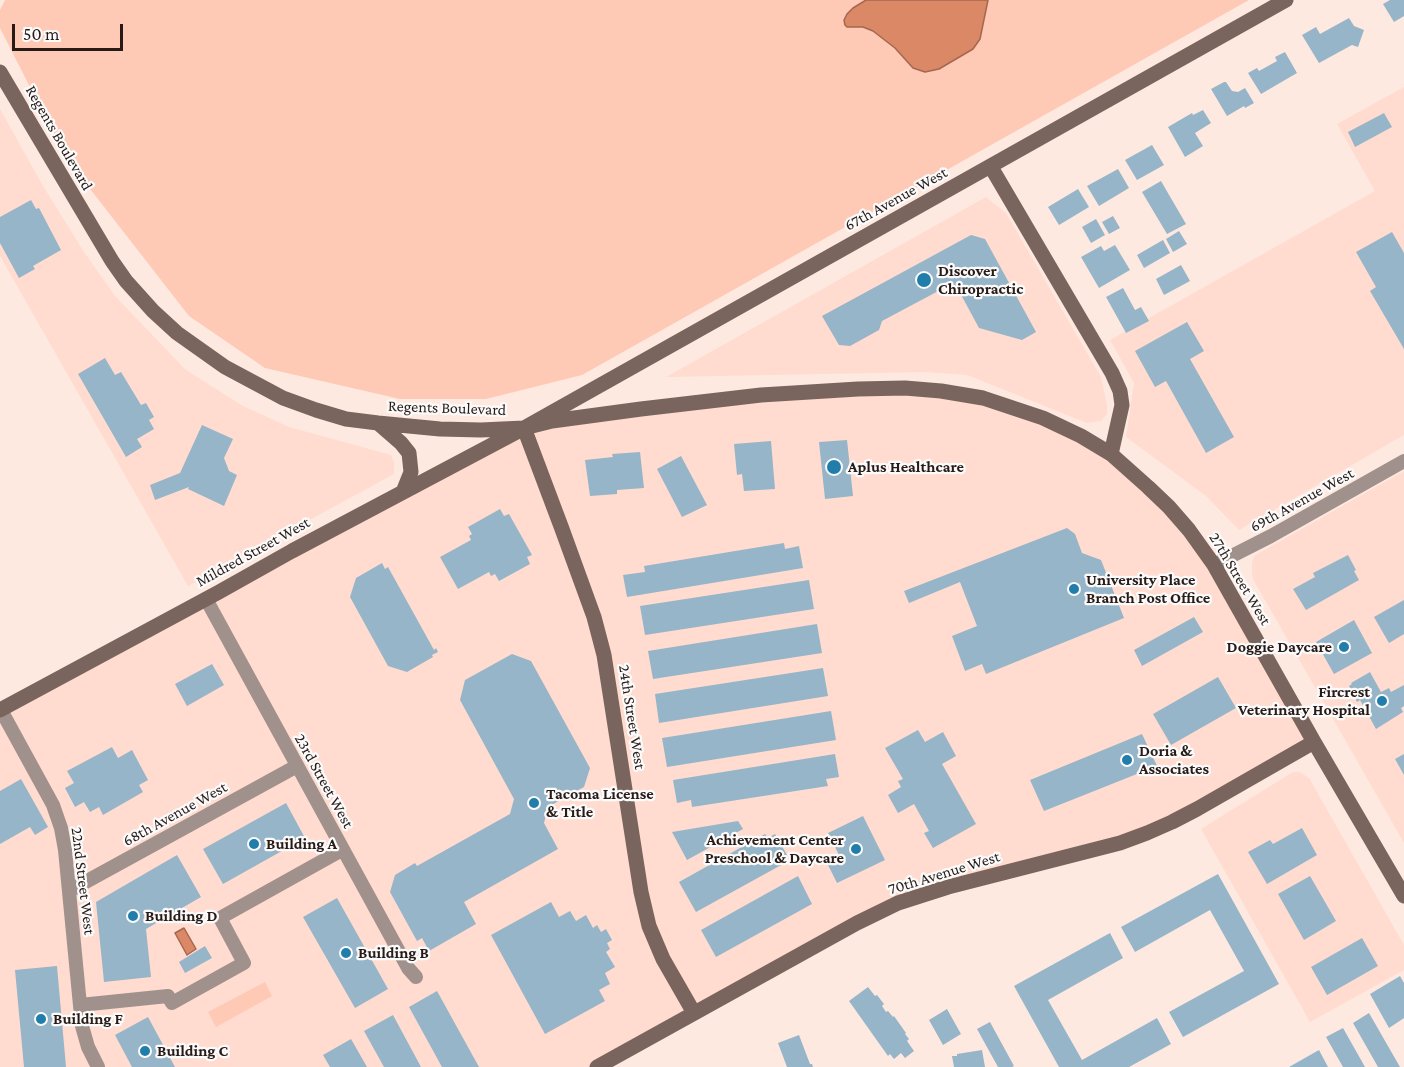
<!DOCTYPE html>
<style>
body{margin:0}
#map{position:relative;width:1404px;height:1067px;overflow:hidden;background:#fee9e1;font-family:"Crimson Pro",serif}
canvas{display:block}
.scale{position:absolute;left:12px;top:24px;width:111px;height:27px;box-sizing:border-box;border:3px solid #281b17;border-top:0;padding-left:8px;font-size:18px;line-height:21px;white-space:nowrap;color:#281b17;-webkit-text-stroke:4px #fbfbfb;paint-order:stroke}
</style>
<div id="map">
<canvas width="1404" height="1067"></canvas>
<div class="scale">50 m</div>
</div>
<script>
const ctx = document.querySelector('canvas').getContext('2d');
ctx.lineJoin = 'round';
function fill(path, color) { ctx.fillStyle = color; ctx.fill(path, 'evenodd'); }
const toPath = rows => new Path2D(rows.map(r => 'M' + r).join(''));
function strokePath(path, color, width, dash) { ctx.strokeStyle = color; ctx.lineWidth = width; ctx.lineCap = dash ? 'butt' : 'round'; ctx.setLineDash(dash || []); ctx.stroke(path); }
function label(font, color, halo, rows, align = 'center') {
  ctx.font = font + ' "Crimson Pro",serif'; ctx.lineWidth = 4.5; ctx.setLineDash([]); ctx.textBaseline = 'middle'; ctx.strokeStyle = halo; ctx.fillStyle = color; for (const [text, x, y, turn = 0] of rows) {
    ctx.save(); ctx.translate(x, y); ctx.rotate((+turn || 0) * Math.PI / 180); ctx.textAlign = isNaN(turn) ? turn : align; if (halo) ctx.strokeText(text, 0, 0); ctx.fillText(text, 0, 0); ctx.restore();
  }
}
const built = toPath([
 [1404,87,1404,435,1239,530,1206,496,1126,437,1134,383,1110,340,1375,191,1337,124],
 [0,109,43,186,84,252,115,296,186,370,243,406,289,427,391,455,394,462,394,474,188,586,0,256],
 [986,197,1006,213,1101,377,1107,405,1107,414,1101,421,1087,423,967,375,926,372,666,377],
 [941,391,1081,436,1169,507,1314,742,1172,822,921,895,597,1067,0,1067,0,710,524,428,641,409],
 [1404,471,1404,843,1253,579,1252,573,1252,563,1254,556],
 [1293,772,1300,772,1309,778,1404,945,1404,970,1310,1022,1201,829]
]);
const green = toPath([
 [5,0,1249,0,582,375,486,399,400,399,265,368,189,316,66,158,0,28,0,10],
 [265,982,272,996,216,1027,208,1012]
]);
const water = toPath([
 [866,0,988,0,980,39,973,49,939,69,925,72,913,68,895,48,873,31,863,27,847,27,845,25,844,20,847,14,853,8,866,0],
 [184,928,196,949,187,955,175,933,184,928]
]);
const building = toPath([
 [1390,0,1404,0,1404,16,1394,22,1383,4],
 [1349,18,1354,26,1364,30,1358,47,1352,45,1319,63,1302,35,1316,27,1320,34],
 [1285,52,1297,73,1261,94,1248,73,1257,68,1259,71,1277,61,1275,57],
 [1224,82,1226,82,1232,91,1238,92,1245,88,1254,103,1245,108,1244,106,1227,116,1211,89],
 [1203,110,1211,123,1195,133,1203,146,1185,157,1168,127,1192,113,1193,115],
 [1384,113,1392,127,1355,147,1348,132],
 [1152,145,1164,165,1137,180,1125,160],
 [1118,169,1129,188,1099,206,1087,186],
 [1161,181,1186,224,1167,234,1142,192],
 [1078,189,1089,207,1059,225,1048,207],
 [31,200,36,209,39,208,61,250,33,266,35,269,19,278,0,243,0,217],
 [1113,216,1120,228,1109,234,1102,222],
 [1096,219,1105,235,1091,243,1082,227],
 [1179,231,1187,244,1173,252,1166,239],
 [1392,232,1404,253,1404,349,1370,291,1376,287,1356,252],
 [971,235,985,239,1036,332,1022,340,979,328,959,291,944,288,882,321,879,330,850,346,839,345,822,316],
 [1163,240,1170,253,1144,268,1137,255],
 [1115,245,1130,270,1099,288,1081,257,1101,246,1104,251],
 [1181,265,1190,281,1164,295,1156,279],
 [1123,288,1135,310,1141,307,1149,321,1126,333,1106,297],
 [1187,322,1204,351,1190,359,1234,437,1206,453,1166,381,1155,387,1135,351],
 [105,358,115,375,121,372,141,405,146,403,154,417,149,420,154,429,137,439,142,447,126,457,78,374],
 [202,425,233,439,224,458,229,471,237,475,224,506,188,489,189,487,155,500,150,485,180,473],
 [847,440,853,496,825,499,819,442],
 [771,441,775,489,744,491,742,474,737,475,734,444],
 [640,452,644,488,617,490,617,494,590,496,585,460,613,457,612,454],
 [681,456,707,505,682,517,657,469],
 [500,509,504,516,509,514,532,555,527,557,530,564,499,581,495,574,491,576,489,572,458,589,440,557,471,540,469,536,472,534,468,527],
 [1067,528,1075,534,1082,553,1101,560,1124,618,986,674,982,664,965,671,952,636,977,626,960,582,909,603,904,591],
 [784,543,785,549,799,546,803,568,627,597,623,575,645,572,644,566],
 [1348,555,1356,570,1354,571,1359,580,1306,610,1293,589,1315,577,1313,573],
 [382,563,385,569,388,567,434,650,436,648,438,652,432,655,433,657,407,672,388,666,350,597,356,578],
 [809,580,814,609,645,635,640,606],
 [1404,600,1404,634,1389,643,1374,617],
 [1194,617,1203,632,1142,666,1134,650],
 [1354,620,1372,653,1334,674,1316,642],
 [817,624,822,653,653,679,648,651],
 [512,654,531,661,590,768,584,787,548,807,544,823,558,849,464,902,476,924,429,951,422,938,417,941,390,892,395,875,415,863,417,866,510,814,514,799,460,700,465,680],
 [212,664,224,685,187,706,175,684],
 [823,668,828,696,659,723,655,694],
 [1370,672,1381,692,1389,688,1391,692,1404,685,1404,706,1401,708,1403,712,1376,729,1360,700,1357,702,1349,686,1352,684,1351,683],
 [1218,677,1236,708,1171,745,1153,714],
 [831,711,836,740,667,767,662,738],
 [918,730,925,742,943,732,956,756,942,764,976,824,933,848,924,833,929,831,914,804,898,813,888,795,901,787,898,781,903,779,885,748],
 [1142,734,1157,766,1044,811,1030,780],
 [112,747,118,758,132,750,148,780,139,785,143,792,103,815,99,807,90,812,84,802,75,807,65,788,74,783,67,771],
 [835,754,839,777,826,779,828,786,692,807,691,800,677,803,673,780],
 [1404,754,1404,775,1395,759],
 [21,779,48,827,35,835,30,827,0,844,0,791],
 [286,803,305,838,223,884,203,849],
 [863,816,885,860,837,883,827,863,840,857,828,833],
 [738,821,743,829,687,860,672,832],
 [1302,828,1317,855,1267,884,1248,852,1270,840,1273,844],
 [765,834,768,838,775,834,787,855,780,859,783,864,696,912,679,882],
 [177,855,201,897,146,929,151,977,104,982,96,902],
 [1218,874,1279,984,1183,1037,1169,1012,1244,971,1210,910,1135,952,1121,927],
 [798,876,812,904,716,957,701,930],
 [1310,876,1336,921,1304,940,1278,894],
 [337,898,388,989,355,1008,303,917],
 [551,902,559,917,570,911,576,921,586,915,593,928,597,925,601,932,606,929,612,940,607,943,610,949,606,952,615,967,605,973,610,984,599,990,605,1001,545,1034,491,935],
 [1110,933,1123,958,1048,1000,1082,1060,1157,1018,1171,1044,1129,1067,1059,1067,1014,986],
 [1362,938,1378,966,1327,995,1311,967],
 [205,946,212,958,185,973,179,962],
 [57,966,66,1067,24,1067,15,970],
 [1400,976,1404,983,1404,1018,1389,1028,1370,994],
 [868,987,875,996,877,995,884,1004,882,1006,886,1012,888,1011,893,1017,894,1016,906,1033,905,1034,909,1039,907,1041,914,1051,905,1058,901,1053,894,1059,890,1054,888,1056,849,1001],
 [437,991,479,1067,442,1067,409,1007],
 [947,1009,961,1034,943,1045,929,1020],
 [1369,1013,1400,1067,1378,1067,1353,1023],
 [393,1015,421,1067,384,1067,364,1031],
 [148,1017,175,1067,132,1067,115,1035],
 [990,1022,1014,1066,1012,1067,998,1067,977,1029],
 [1343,1028,1365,1067,1343,1067,1326,1037],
 [799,1035,810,1064,812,1064,813,1067,787,1067,778,1043],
 [351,1039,367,1067,330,1067,323,1055],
 [982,1050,985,1067,954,1067,952,1056,957,1056,957,1054],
 [1319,1050,1328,1067,1289,1067]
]);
const street = toPath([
 [1214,565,1271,536,1404,461],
 [206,599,408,968,416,977],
 [1,710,53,805,61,828,65,850,82,1026,88,1047,98,1067],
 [69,891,297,766],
 [80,1005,168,996,172,1003,244,963,220,918,342,850]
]);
const secondary = toPath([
 [0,72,112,261,126,281,153,311,177,333,225,367,283,398,316,410,346,419,378,423,440,429,481,430,524,428,552,421,641,409,761,395,858,389,905,388,941,391,983,398,1043,418,1081,436,1111,454,1148,487,1169,507,1189,530,1214,565,1314,742,1404,896],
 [991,167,1112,373,1120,391,1122,405,1111,454],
 [378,423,401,443,409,453,411,472,403,492],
 [524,428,562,529,594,617,604,655,641,892,649,926,663,959,694,1013],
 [0,710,219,592,292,551,524,428,1286,0],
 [597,1067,857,923,898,903,948,887,1120,843,1147,833,1172,822,1197,809,1314,742]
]);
const markers = [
 [924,280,8,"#217daa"],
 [834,467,8,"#217daa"],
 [1074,589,6,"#217daa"],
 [1344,647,6,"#217daa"],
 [1382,701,6,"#217daa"],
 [1127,760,6,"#217daa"],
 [534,803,6,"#217daa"],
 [254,844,6,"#217daa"],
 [856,849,6,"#217daa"],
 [133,916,6,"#217daa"],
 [346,953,6,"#217daa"],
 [41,1019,6,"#217daa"],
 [145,1051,6,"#217daa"]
];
const streetNames = [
 ["Regents Boulevard",59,138,60],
 ["67th Avenue West",896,199,-29],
 ["Regents Boulevard",447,408,2],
 ["69th Avenue West",1302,500,-29],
 ["Mildred Street West",253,552,-29],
 ["27th Street West",1240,579,59],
 ["24th Street West",632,717,81],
 ["23rd Street West",324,781,61],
 ["68th Avenue West",175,814,-29],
 ["70th Avenue West",944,873,-17],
 ["22nd Street West",83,881,83]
];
const poiNames = [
 ["Discover",938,271],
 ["Chiropractic",938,289],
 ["Aplus Healthcare",848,467],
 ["University Place",1086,580],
 ["Branch Post Office",1086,598],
 ["Doggie Daycare",1332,647,"right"],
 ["Fircrest",1370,692,"right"],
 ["Veterinary Hospital",1370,710,"right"],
 ["Doria &",1139,751],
 ["Associates",1139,769],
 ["Tacoma License",546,794],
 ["& Title",546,812],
 ["Achievement Center",844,840,"right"],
 ["Preschool & Daycare",844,858,"right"],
 ["Building A",266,844],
 ["Building D",145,916],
 ["Building B",358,953],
 ["Building F",53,1019],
 ["Building C",157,1051]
];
fill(built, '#ffdccf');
fill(green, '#fec9b5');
fill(water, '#db8867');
strokePath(water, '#a5674f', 1.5);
fill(building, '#96b5c8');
strokePath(street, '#a0918c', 14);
strokePath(secondary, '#7a655e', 15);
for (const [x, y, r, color] of markers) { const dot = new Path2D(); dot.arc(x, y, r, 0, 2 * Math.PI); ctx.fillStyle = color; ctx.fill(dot); strokePath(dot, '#fbfbfb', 2); }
label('16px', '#281b17', '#fbfbfb', streetNames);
label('bold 16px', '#281b17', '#fbfbfb', poiNames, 'left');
</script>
